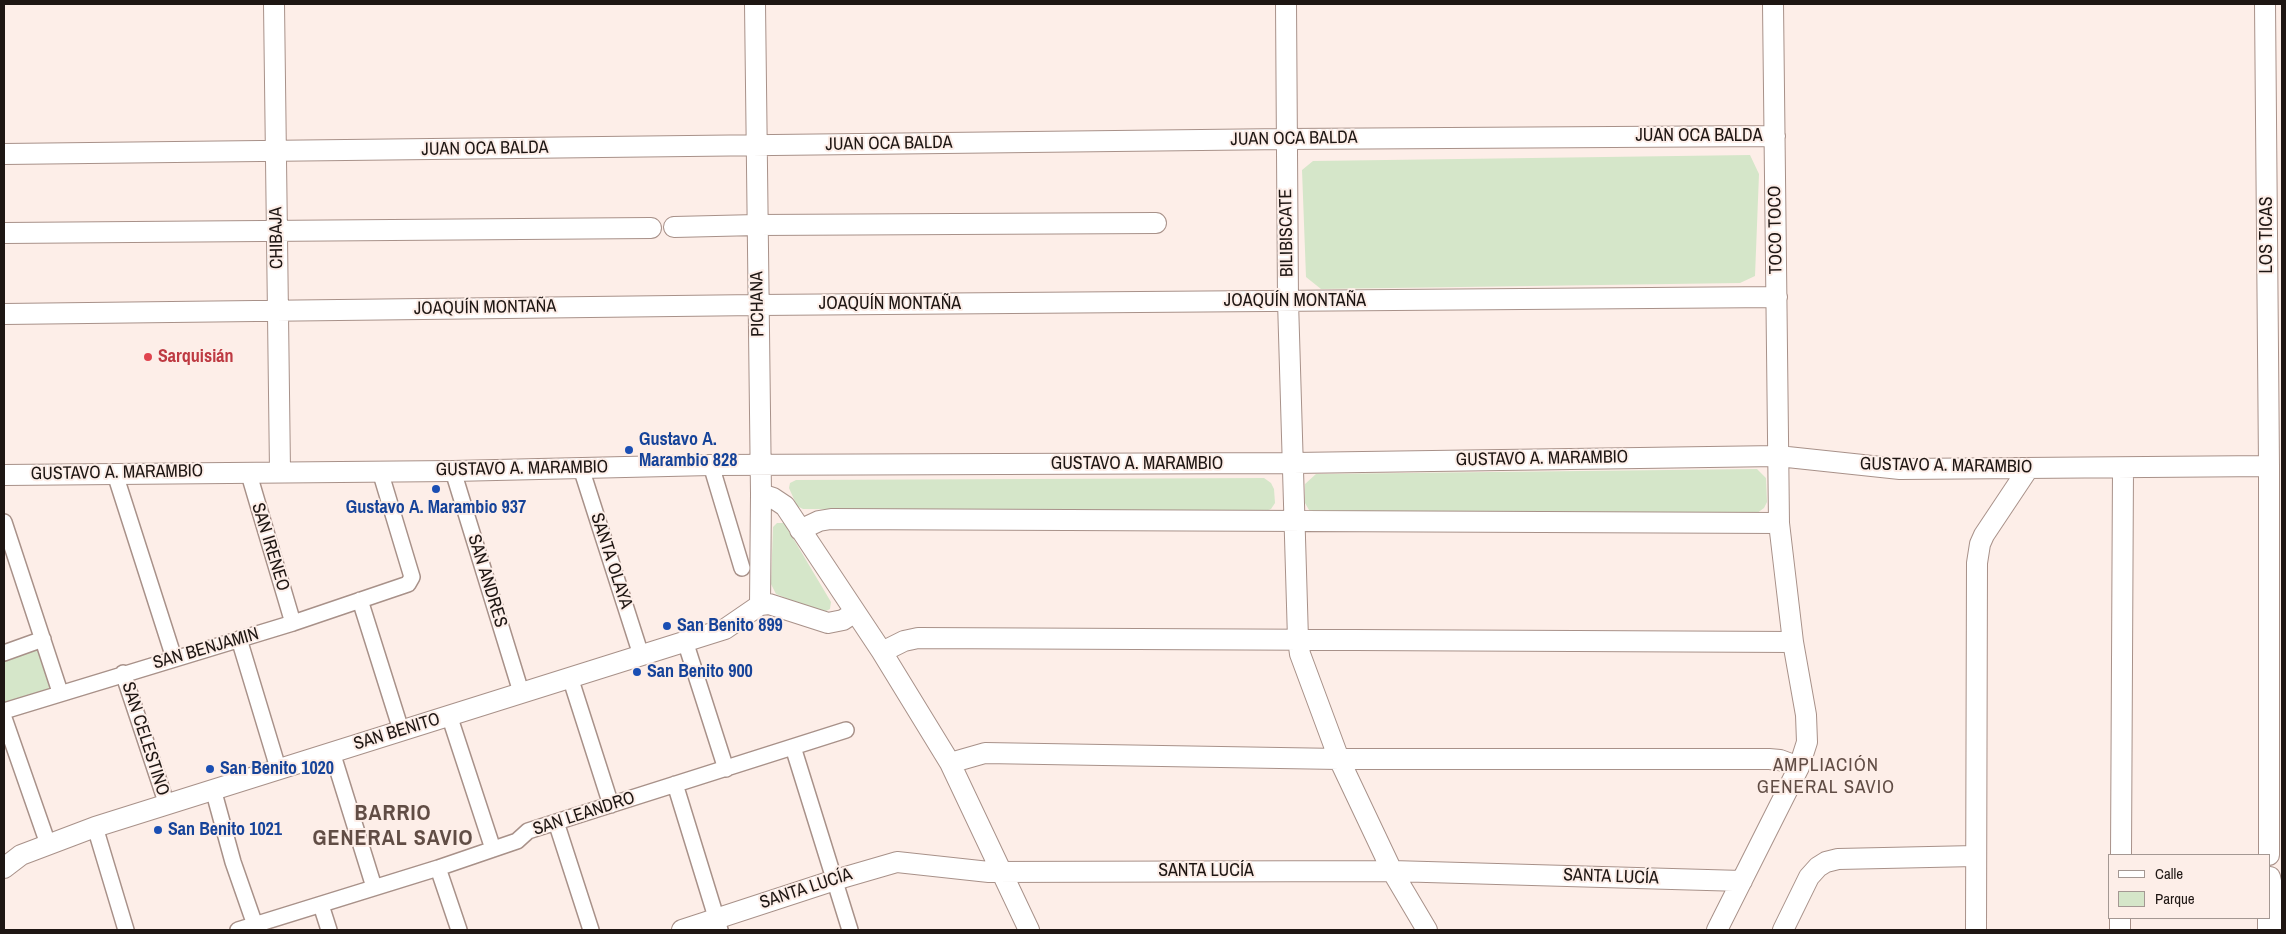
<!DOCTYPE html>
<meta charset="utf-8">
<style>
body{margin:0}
#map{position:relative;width:2286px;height:934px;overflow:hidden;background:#fdeee8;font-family:"Archivo Narrow",sans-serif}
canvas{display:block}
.frame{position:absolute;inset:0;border:5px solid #1e1613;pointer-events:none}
.legend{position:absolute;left:2108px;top:854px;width:162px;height:65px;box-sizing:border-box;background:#fdeee8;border:1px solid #a49893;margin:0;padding:6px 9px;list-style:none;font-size:15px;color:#1e1613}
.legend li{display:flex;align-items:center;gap:10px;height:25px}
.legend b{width:25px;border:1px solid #a49893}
</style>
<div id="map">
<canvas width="2286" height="934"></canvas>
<div class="frame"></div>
<ul class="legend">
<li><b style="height:6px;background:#fff"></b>Calle</li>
<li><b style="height:14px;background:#d5e6c9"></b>Parque</li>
</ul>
</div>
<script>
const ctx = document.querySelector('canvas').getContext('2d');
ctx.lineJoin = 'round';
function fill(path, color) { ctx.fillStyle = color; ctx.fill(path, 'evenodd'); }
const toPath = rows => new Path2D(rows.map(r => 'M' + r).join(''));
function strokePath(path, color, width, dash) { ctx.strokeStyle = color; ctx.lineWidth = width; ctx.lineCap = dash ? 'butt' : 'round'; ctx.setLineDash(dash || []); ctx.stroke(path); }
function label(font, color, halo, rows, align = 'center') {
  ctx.font = font + ' "Archivo Narrow",sans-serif'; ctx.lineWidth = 4; ctx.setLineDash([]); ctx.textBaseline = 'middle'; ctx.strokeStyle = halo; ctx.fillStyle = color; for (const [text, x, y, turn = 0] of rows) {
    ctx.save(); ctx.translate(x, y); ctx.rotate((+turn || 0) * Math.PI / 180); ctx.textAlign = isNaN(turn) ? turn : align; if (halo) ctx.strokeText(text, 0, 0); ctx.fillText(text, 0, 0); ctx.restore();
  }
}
const green = toPath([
 [1750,155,1759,174,1755,276,1740,283,1321,289,1306,277,1302,170,1313,161],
 [1757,469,1766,478,1767,502,1764,508,1753,516,1316,512,1309,510,1305,503,1305,484,1316,474],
 [1264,478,1271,483,1274,489,1275,503,1271,509,1263,512,803,509,797,506,789,488,790,483,796,480],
 [777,523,784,523,831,602,830,609,822,613,776,594,771,584,773,527],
 [42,647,55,689,4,703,4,660]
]);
const pedestrian = toPath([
 [711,465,742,568],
 [581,468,641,655],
 [248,471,293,623],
 [453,471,521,692],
 [115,474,174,658],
 [4,522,60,692],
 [360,600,401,730],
 [239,639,278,768],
 [685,641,726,769],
 [4,653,43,639],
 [123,673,167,805],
 [570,677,611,805],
 [4,711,293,623,408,584,412,577,380,471],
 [449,715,493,849],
 [4,718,48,844],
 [793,747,850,930],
 [332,752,374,887],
 [675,784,720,930],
 [213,789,233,862,255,925],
 [556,822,591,930],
 [95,827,126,930],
 [438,868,459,930],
 [321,905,329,930],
 [238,930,438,868,517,841,528,831,846,730]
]);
const minor = toPath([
 [274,4,280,471],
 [755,4,761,494,760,605],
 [1286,4,1288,301,1298,639,1300,654,1339,759,1392,871,1427,930],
 [2265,4,2269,466,2269,855],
 [4,154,1286,139,1775,136],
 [674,227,757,225,1156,223],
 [4,233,651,228],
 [4,314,758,305,1777,297],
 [4,475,453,471,711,465,1294,463,1778,456,1900,469,2269,466],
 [761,494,773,498,785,506,882,652,950,763,1029,930],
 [800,530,819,521,831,519,1779,523],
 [882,652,904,641,918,638,1793,642],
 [950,763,985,753,1339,759,1769,759,1780,760,1799,767],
 [2121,855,2123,468],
 [4,868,21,855,95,827,725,629,760,605,769,604,828,623,843,620,855,612],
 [2270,877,2278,913,2282,923],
 [682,930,835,880,897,862,989,872,1392,871,1742,881],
 [1717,930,1799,767,1807,742,1806,715,1793,642,1779,523,1773,4],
 [1783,930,1809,877,1818,867,1826,862,1838,859,1975,856],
 [1976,930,1977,563,1980,544,1984,535,2028,469],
 [2120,930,2120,918],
 [2268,930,2268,918]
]);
const markers = [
 [148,357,5,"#e0444e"],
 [629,450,5,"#1a4fb4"],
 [436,489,5,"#1a4fb4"],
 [667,626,5,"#1a4fb4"],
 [637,672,5,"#1a4fb4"],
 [210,769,5,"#1a4fb4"],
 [158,830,5,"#1a4fb4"]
];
const streetNames = [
 ["JUAN OCA BALDA",1699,136],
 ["JUAN OCA BALDA",1294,139,-1],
 ["JUAN OCA BALDA",889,144,-1],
 ["JUAN OCA BALDA",485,149,-1],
 ["TOCO TOCO",1776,230,-91],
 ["BILIBISCATE",1287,233,-91],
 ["LOS TICAS",2267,235,-90],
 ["CHIBAJA",277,238,-91],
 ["JOAQUÍN MONTAÑA",1295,301],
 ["PICHANA",758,304,-91],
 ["JOAQUÍN MONTAÑA",890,304],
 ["JOAQUÍN MONTAÑA",485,308,-1],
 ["GUSTAVO A. MARAMBIO",1542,459,-1],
 ["GUSTAVO A. MARAMBIO",1137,464],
 ["GUSTAVO A. MARAMBIO",1946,466,1],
 ["GUSTAVO A. MARAMBIO",522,469,-1],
 ["GUSTAVO A. MARAMBIO",117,473,-1],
 ["SAN IRENEO",270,547,73],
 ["SANTA OLAYA",611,561,72],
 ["SAN ANDRES",487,581,73],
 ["SAN BENJAMIN",206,649,-16],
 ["SAN BENITO",397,732,-17],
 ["SAN CELESTINO",145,739,72],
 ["SAN LEANDRO",584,814,-18],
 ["SANTA LUCÍA",1206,871],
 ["SANTA LUCÍA",1611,877,2],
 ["SANTA LUCÍA",806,889,-18]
];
const healthNames = [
 ["Sarquisián",158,357]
];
const transitNames = [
 ["Gustavo A.",639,440],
 ["Marambio 828",639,461],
 ["Gustavo A. Marambio 937",436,508,"center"],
 ["San Benito 899",677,626],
 ["San Benito 900",647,672],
 ["San Benito 1020",220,769],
 ["San Benito 1021",168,830]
];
const neighbourhoodNames = [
 ["AMPLIACIÓN",1826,766],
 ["GENERAL SAVIO",1826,788]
];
const districtNames = [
 ["BARRIO",393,814],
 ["GENERAL SAVIO",393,839]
];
fill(green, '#d5e6c9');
strokePath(pedestrian, '#a89189', 18);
strokePath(minor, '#a89189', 22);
strokePath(pedestrian, '#fff', 15);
strokePath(minor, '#fff', 20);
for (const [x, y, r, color] of markers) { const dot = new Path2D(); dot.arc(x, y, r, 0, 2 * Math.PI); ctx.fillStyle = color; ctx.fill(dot); strokePath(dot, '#fdeee8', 2); }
label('18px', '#1e1613', '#fdeee8', streetNames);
label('bold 18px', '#be3a42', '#fdeee8', healthNames, 'left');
label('bold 18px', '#164399', '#fdeee8', transitNames, 'left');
ctx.letterSpacing = '1px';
label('19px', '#614d45', '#fdeee8', neighbourhoodNames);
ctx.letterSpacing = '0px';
ctx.letterSpacing = '1px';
label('bold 22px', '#614d45', '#fdeee8', districtNames);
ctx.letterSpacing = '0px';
</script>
